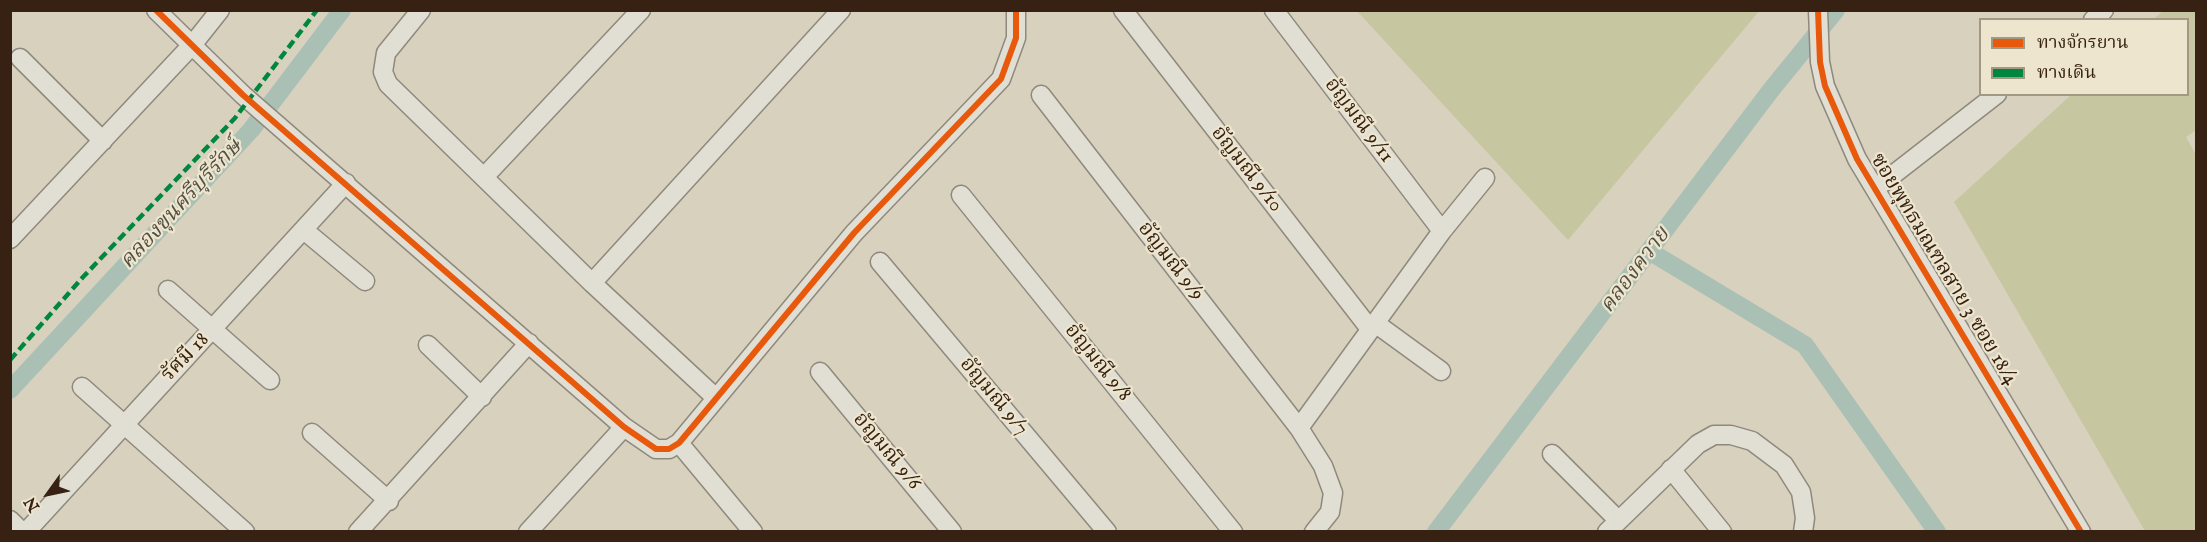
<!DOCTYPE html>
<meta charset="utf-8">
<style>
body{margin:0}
#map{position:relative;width:2207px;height:542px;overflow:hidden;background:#d8d1be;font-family:"IM FELL English","Noto Serif Thai",serif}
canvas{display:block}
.frame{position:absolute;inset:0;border:12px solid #362112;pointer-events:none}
.legend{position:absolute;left:1979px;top:18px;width:210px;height:78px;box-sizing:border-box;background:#ede5ce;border:2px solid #a49783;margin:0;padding:8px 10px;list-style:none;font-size:18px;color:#362112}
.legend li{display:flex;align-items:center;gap:12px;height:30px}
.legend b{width:30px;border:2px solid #a49783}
.north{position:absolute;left:18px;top:464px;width:60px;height:60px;-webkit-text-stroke:4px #ede5ce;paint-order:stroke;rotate:237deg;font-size:16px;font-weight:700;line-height:24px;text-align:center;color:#362112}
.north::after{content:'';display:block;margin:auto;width:21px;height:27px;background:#362112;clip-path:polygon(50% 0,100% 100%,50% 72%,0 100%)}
</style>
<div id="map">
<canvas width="2207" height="542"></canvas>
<div class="frame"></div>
<ul class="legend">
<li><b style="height:8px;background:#e8590c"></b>ทางจักรยาน</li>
<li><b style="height:8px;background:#00873e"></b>ทางเดิน</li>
</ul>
<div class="north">N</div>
</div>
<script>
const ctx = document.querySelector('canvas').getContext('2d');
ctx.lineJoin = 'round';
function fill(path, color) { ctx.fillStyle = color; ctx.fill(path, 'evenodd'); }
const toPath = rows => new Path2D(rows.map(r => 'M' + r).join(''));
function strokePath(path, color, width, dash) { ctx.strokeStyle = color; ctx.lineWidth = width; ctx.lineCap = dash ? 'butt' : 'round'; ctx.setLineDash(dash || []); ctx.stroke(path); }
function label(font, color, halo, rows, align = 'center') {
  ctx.font = font + ' "IM FELL English","Noto Serif Thai",serif'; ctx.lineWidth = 4.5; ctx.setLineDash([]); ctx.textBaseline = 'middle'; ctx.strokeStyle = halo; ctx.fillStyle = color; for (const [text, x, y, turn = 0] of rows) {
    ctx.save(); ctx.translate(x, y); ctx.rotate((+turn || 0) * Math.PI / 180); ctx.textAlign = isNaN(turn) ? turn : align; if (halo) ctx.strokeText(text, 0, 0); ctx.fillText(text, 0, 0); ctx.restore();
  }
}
const green = toPath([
 [1760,10,1568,240,1357,11,1357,10],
 [2164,10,2196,11,2196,130,2186,137,2196,155,2196,531,2145,531,1954,202,2071,95,2188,94,2188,20,2154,19]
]);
const canal = toPath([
 [1649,251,1805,345,1937,532],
 [10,390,251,130,342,10],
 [1436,532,1771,90,1836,10]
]);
const minor = toPath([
 [156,10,243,95,624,427,656,449,669,449,679,443,854,233,1001,79,1016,38,1016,10],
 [421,10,386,53,383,72,388,84,592,283,716,398],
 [1123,10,1370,329],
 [1274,10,1442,231],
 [1818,10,1820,62,1825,86,1857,159,2081,532],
 [2093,20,2104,10],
 [20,58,103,141],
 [1041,95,1299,428],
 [484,177,641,10],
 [1876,188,1997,94],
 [961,195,1233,532],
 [305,231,365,281],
 [10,239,193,44,220,10],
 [880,262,1107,532],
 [592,283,841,10],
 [168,290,270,380],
 [1375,323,1441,371],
 [428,345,482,397],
 [820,372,952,532],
 [82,387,245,532],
 [312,433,389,501],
 [679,443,753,532],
 [1552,454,1618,520],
 [1671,469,1722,532],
 [10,520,22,532],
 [26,532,346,183],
 [358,532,529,343],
 [528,532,624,427],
 [1314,532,1330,512,1333,493,1323,466,1299,428,1442,231,1485,178],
 [1607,532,1698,444,1714,435,1731,435,1752,441,1784,465,1801,492,1805,518,1803,532]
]);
const quiet = toPath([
 [10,360,83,277,235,118,317,10]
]);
const cycleway = toPath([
 [156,10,243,95,624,427,656,449,669,449,679,443,854,233,1001,79,1016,38,1016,10],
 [1818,10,1820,62,1825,86,1857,159,2081,532]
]);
const streetNames = [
 ["อัญมณี 9/11",1358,121,53],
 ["อัญมณี 9/10",1246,170,52],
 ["อัญมณี 9/9",1170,262,52],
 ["ซอยพุทธมณฑลสาย 3 ซอย 18/4",1943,270,59],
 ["รัศมี 18",186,358,-46],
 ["อัญมณี 9/8",1097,363,51],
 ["อัญมณี 9/7",993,397,50],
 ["อัญมณี 9/6",886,452,50]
];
const waterNames = [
 ["คลองขุนศรีบุรีรักษ์",182,205,-47],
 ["คลองควาย",1636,271,-53]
];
fill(green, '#c6c6a1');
strokePath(canal, '#aac0b5', 18);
strokePath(minor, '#8f897d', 21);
strokePath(minor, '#e1ded4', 18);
strokePath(quiet, '#00873e', 4.5, [9, 4.5]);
strokePath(cycleway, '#e8590c', 6);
label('21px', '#362112', '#ede5ce', streetNames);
label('italic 22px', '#534f42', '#ede5ce', waterNames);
</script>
